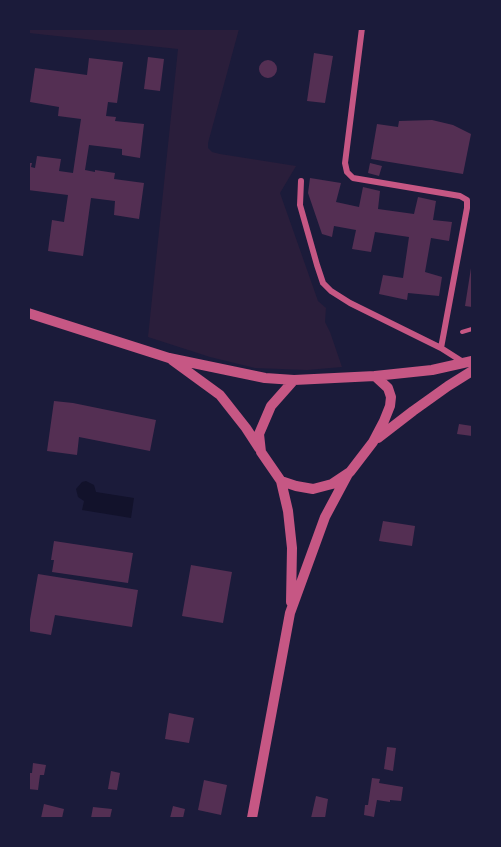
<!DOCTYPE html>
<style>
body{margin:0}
#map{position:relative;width:501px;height:847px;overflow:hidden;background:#1b1b3a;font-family:"Work Sans",sans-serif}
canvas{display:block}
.frame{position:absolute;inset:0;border:30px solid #1b1b3a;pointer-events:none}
</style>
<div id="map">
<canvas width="501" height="847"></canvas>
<div class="frame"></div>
</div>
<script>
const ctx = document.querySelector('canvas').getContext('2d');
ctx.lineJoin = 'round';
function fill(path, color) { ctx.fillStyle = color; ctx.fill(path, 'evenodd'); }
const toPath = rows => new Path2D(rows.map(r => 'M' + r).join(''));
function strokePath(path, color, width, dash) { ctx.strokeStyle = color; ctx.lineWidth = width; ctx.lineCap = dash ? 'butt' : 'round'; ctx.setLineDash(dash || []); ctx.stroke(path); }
const green = toPath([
 [29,28,239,29,208,143,208,148,212,152,220,154,296,166,280,193,318,301,326,308,325,322,330,332,342,367,307,370,255,368,210,357,148,337,178,49,29,33]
]);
const water = toPath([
 [86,481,94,485,96,492,134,498,131,518,82,510,84,501,78,497,76,489,82,482]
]);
const building = toPath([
 [314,53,333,56,325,103,307,101],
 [148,57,164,59,160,91,144,89],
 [89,58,123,62,117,103,108,102,106,116,116,117,115,121,144,124,140,158,122,155,122,149,89,145,85,170,95,172,95,170,115,173,114,179,144,183,139,219,114,215,115,201,91,198,83,256,48,251,52,220,64,222,68,195,28,190,28,163,32,163,31,167,35,168,37,156,61,159,59,171,73,173,81,119,58,116,59,107,30,102,35,68,87,75],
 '259 69a9 9 0 1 1 18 0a9 9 0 1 1-18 0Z',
 [432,120,453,125,471,134,463,174,371,159,377,124,398,127,399,121],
 [370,163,382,166,379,176,368,173],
 [310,178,341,183,336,202,359,207,363,187,380,191,378,209,414,214,418,197,436,201,433,220,452,222,449,241,431,238,425,272,442,277,439,296,408,293,407,300,379,294,383,275,403,278,409,237,375,232,371,252,352,249,356,230,334,226,332,237,322,234,308,193],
 [471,268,472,268,472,307,465,306],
 [54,401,73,403,156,420,150,451,79,437,77,455,47,451],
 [459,424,472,426,472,436,457,434],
 [383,521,415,526,412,546,379,541],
 [54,541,133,553,128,583,52,572,54,560,51,560],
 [191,565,232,572,223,623,182,616],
 [38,574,138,590,132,627,55,615,51,635,28,631],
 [169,713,194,718,189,743,165,739],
 [387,747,396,748,393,771,384,769],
 [33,763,46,765,44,775,40,775,38,790,28,789,28,773,32,773],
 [111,771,120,773,117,790,108,789],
 [372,778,380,779,379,783,403,787,401,801,390,800,390,802,377,800,374,817,364,815,365,805,368,805],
 [204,780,227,785,221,815,198,810],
 [316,796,328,799,325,818,311,818],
 [44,804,64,809,62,818,41,818],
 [173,806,185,809,183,818,170,818],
 [93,807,112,809,110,818,91,818]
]);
const service = toPath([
 [462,332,472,329]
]);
const minor = toPath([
 [362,28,345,163,347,172,353,178,460,196,467,200,467,208,441,348],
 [301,181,300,205,317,265,323,283,331,291,350,303,441,348,463,362]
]);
const tertiary = toPath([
 [28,313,169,358,265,378,294,380],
 [172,360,220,395,246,428,259,448],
 [375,376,388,388,391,397,390,406,384,421,373,442,350,472,332,484,313,489,296,486,281,481,261,452,259,434,271,406,294,380,375,376],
 [375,376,432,370,472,361],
 [378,438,413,411,448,386,472,371],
 [281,481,288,511,292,548,291,602],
 [252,818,290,613,325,517,348,474]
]);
fill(green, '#2a1e3b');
fill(water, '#12122b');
fill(building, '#542f53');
strokePath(service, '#c65784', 4);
strokePath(minor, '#c65784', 6);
strokePath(tertiary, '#c65784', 10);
</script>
